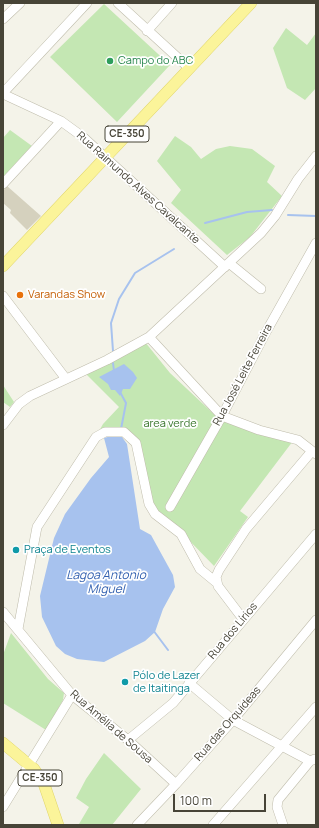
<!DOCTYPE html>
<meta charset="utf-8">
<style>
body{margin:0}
#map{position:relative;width:319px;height:828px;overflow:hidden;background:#f4f3e9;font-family:Manrope,sans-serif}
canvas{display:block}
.frame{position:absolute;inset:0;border:4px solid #474437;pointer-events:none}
.scale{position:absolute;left:173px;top:794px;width:93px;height:18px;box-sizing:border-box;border:2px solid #474437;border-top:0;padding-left:5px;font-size:12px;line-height:14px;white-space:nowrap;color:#474437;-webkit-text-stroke:3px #fff;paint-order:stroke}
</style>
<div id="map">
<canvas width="319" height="828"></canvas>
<div class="frame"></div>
<div class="scale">100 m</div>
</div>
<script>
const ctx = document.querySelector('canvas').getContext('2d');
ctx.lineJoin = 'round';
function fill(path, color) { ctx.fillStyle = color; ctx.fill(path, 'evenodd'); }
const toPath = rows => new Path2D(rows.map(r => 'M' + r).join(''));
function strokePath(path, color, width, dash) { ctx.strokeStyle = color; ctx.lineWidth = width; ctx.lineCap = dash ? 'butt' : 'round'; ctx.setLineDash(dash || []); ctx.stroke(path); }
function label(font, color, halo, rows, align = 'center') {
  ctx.font = font + ' Manrope,sans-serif'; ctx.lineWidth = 3.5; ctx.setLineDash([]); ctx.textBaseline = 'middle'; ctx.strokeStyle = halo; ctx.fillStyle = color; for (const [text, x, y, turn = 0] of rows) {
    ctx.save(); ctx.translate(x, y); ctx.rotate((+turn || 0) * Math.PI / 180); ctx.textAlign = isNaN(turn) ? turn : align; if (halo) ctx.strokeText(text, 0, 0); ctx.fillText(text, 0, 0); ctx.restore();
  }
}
const green = toPath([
 [104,4,170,65,117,122,50,57],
 [286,28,307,45,316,33,316,88,305,100,287,88,273,48],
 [10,130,32,146,4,176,3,138],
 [175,136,191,147,201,159,216,149,230,146,252,149,275,166,267,182,282,196,250,237,227,255,171,203,181,190,157,161],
 [145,342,170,373,218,418,166,507,170,512,223,420,293,441,240,511,248,517,214,566,184,535,162,516,150,501,141,449,126,430,98,433,103,424,119,407,86,374],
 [3,385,14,402,10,407,3,402],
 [11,633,48,679,64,693,63,700,46,730,3,703,3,655],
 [104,753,141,789,112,825,81,825,79,824,89,807,76,798,86,779]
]);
const water = toPath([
 [124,364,133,372,137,378,130,389,123,389,120,396,115,390,111,390,108,384,99,377],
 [111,436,122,437,127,444,140,529,151,535,173,575,175,587,163,609,155,632,145,641,104,662,77,659,65,654,56,646,42,617,40,596,54,538,65,514,91,478,109,457,104,438]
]);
const stream = toPath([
 [288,215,316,216],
 [205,223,247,212,272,210],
 [113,351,111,323,119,299,135,273,174,249],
 [113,363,114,371],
 [120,392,126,403,121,429],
 [153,630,168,650]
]);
const building = toPath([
 [7,186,41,216,27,230,10,213,11,210,3,203,3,191]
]);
const minor = toPath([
 [118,3,189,68],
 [3,19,20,3],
 [147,31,172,3],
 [3,93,87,3],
 [3,94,61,121,83,137,225,267],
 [3,184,61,121],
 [229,263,261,289],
 [3,296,66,379],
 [149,337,222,416,259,430,298,440,316,454],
 [3,425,19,404,30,396,107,360,149,337,261,233,275,216,298,179,316,156],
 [170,507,222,416,266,332,316,243],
 [3,612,72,695,128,740,176,784],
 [243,619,218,586,216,577,219,570,246,529,312,451],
 [18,629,37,527,96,437,105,432,124,432,136,443,149,504,155,514,181,534,200,569,217,583],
 [189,683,233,720,310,761],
 [128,740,173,703,316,534],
 [3,807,72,695],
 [137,825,176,784,233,720,316,620],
 [213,825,316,707],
 [283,825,277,807,278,800,310,761,315,759]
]);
const major = toPath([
 [3,266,251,3],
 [3,743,34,769,44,784,58,825]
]);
const markers = [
 [110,61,4,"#2e9e5b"],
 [20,295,4,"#e8710a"],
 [16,550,4,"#0f9aa8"],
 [125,682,4,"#0f9aa8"]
];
const shields = [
 [127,134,44],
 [40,778,44]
];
const shieldNames = [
 ["CE-350",127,134],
 ["CE-350",40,778]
];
const leisureNames = [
 ["Campo do ABC",118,61]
];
const streetNames = [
 ["Rua Raimundo Alves Cavalcante",138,188,42],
 ["Rua José Leite Ferreira",243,375,-62],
 ["Rua dos Lírios",233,631,-50],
 ["Rua das Orquídeas",228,724,-49],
 ["Rua Amélia de Sousa",111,727,41]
];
const foodNames = [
 ["Varandas Show",28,295]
];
const parkNames = [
 ["area verde",170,424]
];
const cultureNames = [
 ["Praça de Eventos",24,550],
 ["Pólo de Lazer",133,676],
 ["de Itaitinga",133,689]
];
const waterNames = [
 ["Lagoa Antonio",106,576],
 ["Miguel",106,590]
];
fill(green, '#c4e7b3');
fill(water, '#a7c2ee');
strokePath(stream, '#a7c2ee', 2);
fill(building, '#d5d1be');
strokePath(minor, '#bfbcab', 10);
strokePath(major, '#e0d56a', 12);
strokePath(minor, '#fff', 9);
strokePath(major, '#fbf49a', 11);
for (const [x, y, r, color] of markers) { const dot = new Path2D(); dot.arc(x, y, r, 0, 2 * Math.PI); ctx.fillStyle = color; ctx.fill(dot); strokePath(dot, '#fff', 1.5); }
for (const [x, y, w] of shields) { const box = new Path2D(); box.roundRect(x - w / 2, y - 8, w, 16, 3); ctx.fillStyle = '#fff'; ctx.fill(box); strokePath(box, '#474437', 1); }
label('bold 10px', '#474437', null, shieldNames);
label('11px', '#27864d', '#fff', leisureNames, 'left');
label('11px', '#474437', '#fff', streetNames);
label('11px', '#c56008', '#fff', foodNames, 'left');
label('11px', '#39772c', '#fff', parkNames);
label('11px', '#0d838f', '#fff', cultureNames, 'left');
label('italic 12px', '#3361b0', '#fff', waterNames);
</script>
